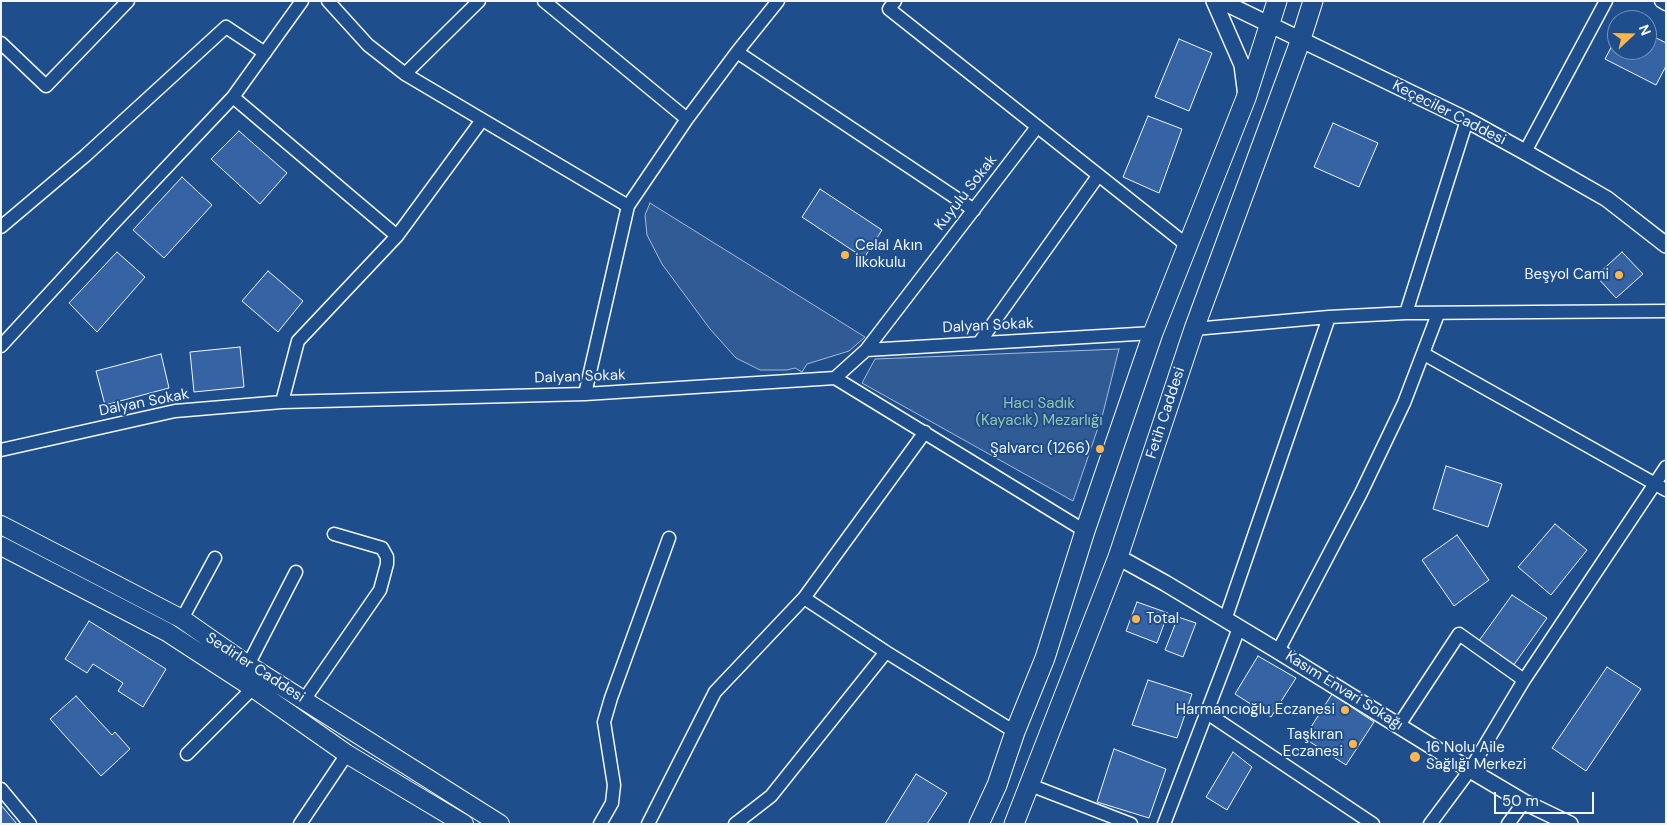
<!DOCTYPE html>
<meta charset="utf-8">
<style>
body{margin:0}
#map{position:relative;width:1667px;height:825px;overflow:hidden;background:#1f4e8c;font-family:"DM Sans",sans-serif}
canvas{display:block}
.frame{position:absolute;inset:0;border:2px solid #f2f6ff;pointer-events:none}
.north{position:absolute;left:1607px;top:10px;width:50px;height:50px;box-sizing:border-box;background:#1f4e8c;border:1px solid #7391ba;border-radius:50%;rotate:69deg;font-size:14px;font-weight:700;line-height:20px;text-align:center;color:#f2f6ff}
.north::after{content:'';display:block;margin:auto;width:18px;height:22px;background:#ffb74d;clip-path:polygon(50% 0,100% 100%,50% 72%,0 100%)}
.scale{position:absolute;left:1494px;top:792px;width:100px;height:22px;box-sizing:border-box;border:2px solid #f2f6ff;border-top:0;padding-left:6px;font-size:15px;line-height:18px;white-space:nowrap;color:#f2f6ff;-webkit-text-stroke:4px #1f4e8c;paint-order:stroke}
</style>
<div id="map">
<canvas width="1667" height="825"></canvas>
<div class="frame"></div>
<div class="north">N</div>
<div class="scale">50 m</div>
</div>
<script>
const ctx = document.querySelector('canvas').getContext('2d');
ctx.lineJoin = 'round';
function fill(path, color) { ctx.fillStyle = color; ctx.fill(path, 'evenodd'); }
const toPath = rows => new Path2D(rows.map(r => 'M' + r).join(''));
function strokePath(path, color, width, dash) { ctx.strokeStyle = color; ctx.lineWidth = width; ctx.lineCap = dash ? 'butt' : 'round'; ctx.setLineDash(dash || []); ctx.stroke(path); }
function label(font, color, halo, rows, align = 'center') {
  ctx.font = font + ' "DM Sans",sans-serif'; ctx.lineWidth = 4; ctx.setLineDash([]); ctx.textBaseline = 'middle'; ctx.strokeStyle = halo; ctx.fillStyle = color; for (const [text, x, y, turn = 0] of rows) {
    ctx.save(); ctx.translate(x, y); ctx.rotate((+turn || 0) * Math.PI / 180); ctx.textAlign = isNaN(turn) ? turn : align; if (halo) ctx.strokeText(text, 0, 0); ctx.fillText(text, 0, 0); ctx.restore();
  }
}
const green = toPath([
 [650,203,865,337,849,351,807,364,802,372,795,368,787,370,760,370,736,358,710,329,662,264,647,235,645,215,650,203],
 [1119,349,1103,413,1073,501,862,383,875,359,1119,349]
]);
const building = toPath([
 [1647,33,1666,43,1666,66,1656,85,1605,59,1617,36,1617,50,1647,50,1647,33],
 [1179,39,1212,53,1189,111,1155,97,1179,39],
 [1148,116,1182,129,1159,193,1123,177,1148,116],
 [1333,123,1378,143,1359,187,1314,167,1333,123],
 [239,131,287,173,260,204,211,159,239,131],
 [182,177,212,205,164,258,133,230,182,177],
 [820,189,882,230,864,258,802,217,820,189],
 [117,252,145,277,97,332,69,303,117,252],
 [1622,252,1643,274,1616,298,1596,276,1622,252],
 [268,271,303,301,278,332,242,301,268,271],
 [240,347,244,387,194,392,190,352,240,347],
 [161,354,169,388,105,405,96,371,161,354],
 [1446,466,1502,484,1488,527,1433,509,1446,466],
 [1555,524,1587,550,1551,595,1518,567,1555,524],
 [1457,535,1489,580,1454,606,1422,560,1457,535],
 [1512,595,1547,618,1513,666,1478,642,1512,595],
 [1137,602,1168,613,1157,643,1126,631,1137,602],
 [1178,617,1196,623,1183,657,1165,650,1178,617],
 [89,621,166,669,143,707,118,691,123,683,93,664,87,673,65,659,89,621],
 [1258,656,1296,678,1271,717,1235,694,1258,656],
 [1607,667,1641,689,1586,771,1552,748,1607,667],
 [1148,680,1192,694,1177,738,1132,725,1148,680],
 [1332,694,1374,722,1346,765,1304,738,1332,694],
 [76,696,112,735,115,732,130,749,101,776,50,719,76,696],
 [1114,749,1166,769,1149,818,1097,802,1114,749],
 [1233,752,1252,767,1227,810,1206,797,1233,752],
 [916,774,947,793,927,824,885,824,916,774],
 [1,805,17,824,1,824,1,805]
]);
const minor = toPath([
 [328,1,368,45,405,74,628,206],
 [544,1,687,119],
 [895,1,889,9,1188,246],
 [1661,1,1666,4],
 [1,43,46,86,128,1],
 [737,52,974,210],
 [405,74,479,1],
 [233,97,397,236],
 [1525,152,1606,1],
 [1,227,85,156,226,27,265,53],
 [1406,313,1467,120],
 [1194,329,1329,317,1406,313,1666,311],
 [979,343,1098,176],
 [1,346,113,224,233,97,302,1],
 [866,350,1037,127],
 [1424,354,1666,490],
 [835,378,1085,531],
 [585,394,628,206,687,119,737,52,778,1],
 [282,402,298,341,397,236,482,120],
 [1,450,175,411,282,402,585,394,835,378,866,350,1153,333],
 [804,598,886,652,1015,732],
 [182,619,215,558],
 [1225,620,1329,317],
 [1278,651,1361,493,1404,403,1438,314],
 [248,665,296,572],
 [304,700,380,590,387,564,387,557,382,548,334,534],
 [1207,713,1373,824],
 [1399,725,1459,634,1524,680],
 [187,754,253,688],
 [1030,785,1131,824],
 [1,789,30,824],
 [300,824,347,754],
 [600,824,612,803,614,785,604,722,611,698,669,538],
 [648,824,715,692,804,598,925,432],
 [735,824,771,796,886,652],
 [1164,824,1239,628],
 [1430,824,1470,770,1524,680,1666,467],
 [1508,824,1524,802]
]);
const tertiary = toPath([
 [1214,1,1242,65,1246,96],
 [1221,1,1467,120,1525,152,1607,199,1666,245],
 [1118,557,1165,583,1278,651,1470,770,1524,802,1570,824]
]);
const secondary = toPath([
 [1,525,182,619,248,665,500,824],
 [1,546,167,632,253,688,347,754,464,824]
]);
const primary = toPath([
 [979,824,997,785,1015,732,1045,658,1085,531,1153,333,1246,98,1277,1],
 [1014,824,1118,557,1194,329,1301,39,1313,1]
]);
const markers = [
 [845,255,5,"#ffb74d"],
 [1619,275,5,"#ffb74d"],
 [1100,449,5,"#ffb74d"],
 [1136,619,5,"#ffb74d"],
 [1345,710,5,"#ffb74d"],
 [1353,744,5,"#ffb74d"],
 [1415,757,6,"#ffb74d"]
];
const streetNames = [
 ["Keçeciler Caddesi",1449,113,27],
 ["Kuyulu Sokak",966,193,-52],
 ["Dalyan Sokak",988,326,-3],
 ["Dalyan Sokak",580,377,-2],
 ["Dalyan Sokak",144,403,-11],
 ["Fetih Caddesi",1166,413,-72],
 ["Sedirler Caddesi",255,668,33],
 ["Kasım Envari Sokağı",1344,691,32]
];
const poiNames = [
 ["Celal Akın",855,246,"left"],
 ["İlkokulu",855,263,"left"],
 ["Beşyol Cami",1609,275],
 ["Şalvarcı (1266)",1090,449],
 ["Total",1146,619,"left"],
 ["Harmancıoğlu Eczanesi",1335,710],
 ["Taşkıran",1343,735],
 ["Eczanesi",1343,752],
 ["16 Nolu Aile",1426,748,"left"],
 ["Sağlığı Merkezi",1426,765,"left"]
];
const parkNames = [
 ["Hacı Sadık",1039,404],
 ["(Kayacık) Mezarlığı",1039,421]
];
fill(green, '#305b95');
strokePath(green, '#a8bbd7', 1);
fill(building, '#3563a3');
strokePath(building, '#f2f6ff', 1);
strokePath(minor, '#f2f6ff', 15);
strokePath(tertiary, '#f2f6ff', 18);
strokePath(secondary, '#f2f6ff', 20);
strokePath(primary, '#f2f6ff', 21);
strokePath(minor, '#1f4e8c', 12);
strokePath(tertiary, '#1f4e8c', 15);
strokePath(secondary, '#1f4e8c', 18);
strokePath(primary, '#1f4e8c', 19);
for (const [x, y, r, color] of markers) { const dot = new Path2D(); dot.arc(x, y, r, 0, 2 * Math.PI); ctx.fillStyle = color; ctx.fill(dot); strokePath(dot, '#1f4e8c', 2); }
label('15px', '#f2f6ff', '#1f4e8c', streetNames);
label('15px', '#f2f6ff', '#1f4e8c', poiNames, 'right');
label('15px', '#97c8a6', '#1f4e8c', parkNames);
</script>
